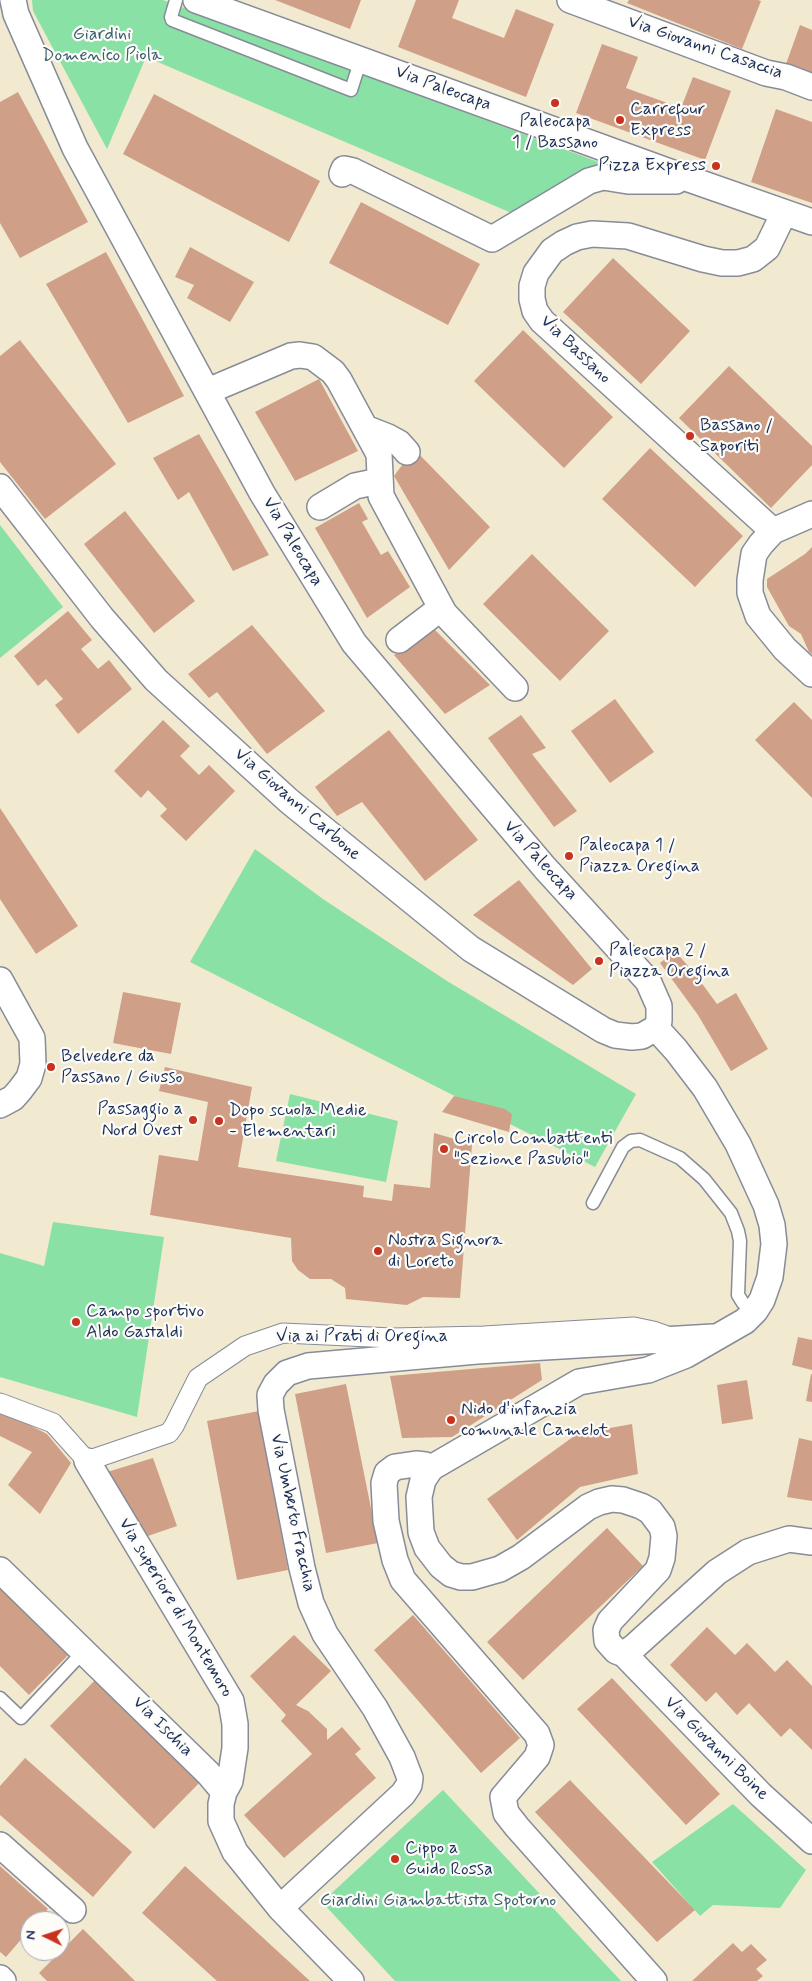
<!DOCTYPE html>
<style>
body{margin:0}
#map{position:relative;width:812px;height:1981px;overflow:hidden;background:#f2e9d1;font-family:Mynerve,sans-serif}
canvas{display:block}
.north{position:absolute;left:20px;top:1911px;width:50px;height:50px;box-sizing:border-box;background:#fdfcf7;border:1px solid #a3aaba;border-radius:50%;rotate:274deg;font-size:14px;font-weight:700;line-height:20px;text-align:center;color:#1b2f5e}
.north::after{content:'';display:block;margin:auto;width:18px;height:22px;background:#c8321e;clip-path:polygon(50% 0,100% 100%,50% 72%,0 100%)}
</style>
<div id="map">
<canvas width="812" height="1981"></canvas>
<div class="north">N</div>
</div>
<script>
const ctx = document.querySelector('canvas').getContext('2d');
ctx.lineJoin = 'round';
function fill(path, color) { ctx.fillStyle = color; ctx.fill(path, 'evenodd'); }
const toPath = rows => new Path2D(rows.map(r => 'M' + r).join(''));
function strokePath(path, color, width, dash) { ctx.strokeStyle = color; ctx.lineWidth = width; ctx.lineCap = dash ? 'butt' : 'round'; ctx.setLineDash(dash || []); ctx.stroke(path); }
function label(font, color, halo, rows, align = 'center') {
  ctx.font = font + ' Mynerve,sans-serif'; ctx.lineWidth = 4.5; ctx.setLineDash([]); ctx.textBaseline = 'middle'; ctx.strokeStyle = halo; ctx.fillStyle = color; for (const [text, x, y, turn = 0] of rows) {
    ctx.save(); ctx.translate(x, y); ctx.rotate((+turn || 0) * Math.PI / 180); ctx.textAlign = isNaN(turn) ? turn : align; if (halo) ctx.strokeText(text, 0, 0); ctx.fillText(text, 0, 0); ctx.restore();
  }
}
const green = toPath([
 [32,0,163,0,601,163,521,217,146,57,107,149,33,11],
 [0,525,63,607,0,658],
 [255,849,323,899,447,981,636,1094,595,1167,190,962],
 [290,1094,398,1121,386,1182,276,1161],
 [53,1222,164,1237,137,1417,0,1377,0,1253,44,1266],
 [443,1790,621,1981,395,1981,322,1902],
 [733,1804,806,1870,780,1908,713,1905,700,1916,652,1862]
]);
const building = toPath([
 [275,0,361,0,350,29],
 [416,0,459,0,452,18,504,38,516,9,554,24,526,97,398,47],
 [629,0,758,0,761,1,742,49,627,3],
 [800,25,812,30,812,74,786,64],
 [602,44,638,57,626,88,681,108,693,77,731,91,705,160,576,113],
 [18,92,88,222,20,258,0,223,0,102],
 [154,94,320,181,289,242,123,154],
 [776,109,812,122,812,203,751,182],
 [361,202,480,264,448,325,329,263],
 [190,247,254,282,230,322,187,298,194,285,175,277],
 [106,252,184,396,128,423,46,284],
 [613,258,690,331,641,384,563,312],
 [523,330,613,417,564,468,474,381],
 [20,340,116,464,45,519,0,462,0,356],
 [729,366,812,446,812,465,771,508,679,418],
 [319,379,358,451,295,481,255,412],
 [199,434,269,555,233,571,189,492,178,500,153,458],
 [650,448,743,536,695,587,602,499],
 [414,449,490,527,449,570,394,476],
 [359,503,368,519,362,522,381,555,388,551,410,587,367,618,315,528],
 [125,511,195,601,154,633,84,544],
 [812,547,812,654,809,652,801,634,789,626,767,587,767,579,805,554],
 [532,554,609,631,560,681,483,604],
 [68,611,92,640,81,649,98,669,109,660,132,689,78,734,55,705,63,699,46,679,38,686,14,656],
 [252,625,325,711,267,754,217,692,209,698,188,674],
 [431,626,490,685,445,714,394,655],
 [615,699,654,752,610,783,571,731],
 [794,702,812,720,812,798,755,740],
 [521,715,546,748,532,754,577,811,554,827,488,738],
 [163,720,190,746,180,756,199,775,209,765,235,791,186,841,160,816,167,809,148,790,141,798,114,771],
 [389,730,478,840,425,881,362,802,337,816,315,787],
 [0,808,78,926,36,954,0,899],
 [519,880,592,969,573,985,473,915],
 [675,951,695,974,717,1004,736,993,768,1049,731,1071,698,1015,660,963],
 [123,992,181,1003,171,1054,113,1043],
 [165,1067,252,1087,238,1167,364,1186,363,1197,392,1201,394,1184,430,1188,434,1133,472,1144,460,1298,423,1297,407,1305,346,1299,345,1288,331,1279,310,1279,298,1270,292,1261,291,1238,150,1215,159,1155,198,1161,208,1102,159,1091],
 [454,1096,505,1109,512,1114,509,1132,442,1112],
 [798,1337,812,1340,812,1370,792,1365],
 [540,1363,542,1380,452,1437,402,1438,390,1376],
 [811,1374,812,1374,812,1402,806,1401],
 [747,1380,753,1419,722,1424,717,1385],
 [346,1384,378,1543,326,1553,295,1394],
 [0,1410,47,1434,71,1463,40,1514,8,1485,32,1452,0,1436],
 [259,1411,288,1570,237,1580,207,1421],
 [632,1424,638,1474,580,1487,517,1540,487,1499,577,1434],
 [799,1438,812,1441,812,1501,787,1497],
 [153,1458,177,1526,142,1538,104,1473],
 [607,1528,643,1566,523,1680,487,1642],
 [0,1574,75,1648,29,1695,0,1666],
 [413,1615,520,1738,481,1773,374,1650],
 [707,1627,735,1655,747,1643,775,1672,787,1660,812,1686,812,1750,790,1728,781,1737,749,1703,737,1715,716,1692,706,1702,670,1665],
 [294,1635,331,1671,296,1705,308,1711,327,1729,327,1740,342,1727,361,1749,355,1754,376,1778,284,1858,244,1815,312,1754,281,1721,286,1715,250,1676],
 [102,1673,206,1776,154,1829,50,1726],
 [612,1678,720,1794,686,1825,577,1709],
 [25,1758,132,1852,93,1897,0,1815,0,1786],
 [570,1780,695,1910,657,1942,535,1812],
 [0,1866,48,1909,37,1921,30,1921,30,1929,6,1957,0,1952],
 [185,1866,310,1981,217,1981,142,1913],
 [83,1929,135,1981,47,1981,39,1973],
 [733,1943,742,1952,751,1944,767,1960,756,1969,763,1976,757,1981,692,1981]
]);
const service = toPath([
 [176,0,171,17,172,20,351,90,361,59],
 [593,1203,623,1147,631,1141,640,1140,680,1158,704,1179,731,1213,738,1231,740,1241,738,1295,743,1303,755,1311],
 [0,1698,21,1718,84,1651]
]);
const pedestrian = toPath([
 [0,1403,53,1423,87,1461,169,1433,174,1426,198,1378,245,1346,283,1333,392,1338,484,1336,634,1327,653,1331,667,1336]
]);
const minor = toPath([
 [13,0,16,14,75,148,262,493,354,643,545,868,648,981,659,1006,659,1021,656,1028],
 [196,0,689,179,812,222],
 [570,0,766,73,786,77,812,87],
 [342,174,344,169,353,171,492,239,589,181,603,177,628,181,676,181],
 [208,391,291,356,300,355,313,357,333,372,339,380,379,454,381,496,444,613,515,688],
 [365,428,388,437,399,443,407,452],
 [0,487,102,618,156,680,289,801,471,949,603,1030,615,1035,632,1037,642,1036,656,1028],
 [320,507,355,486,379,481],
 [812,514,773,531,761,544,754,554,750,580,750,593,758,616,785,649,812,674],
 [773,531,542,321,535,311,532,299,532,286,536,273,552,251,564,243,577,237,592,234,628,236,703,259,722,263,738,263,753,259,767,248,784,213],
 [399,640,441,608],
 [0,980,32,1038,33,1064,29,1078,20,1090,13,1098,0,1105],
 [656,1028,676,1050,705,1088,738,1144,766,1205,772,1225,774,1244,770,1277,762,1300,755,1311,745,1321,686,1355,648,1370,579,1382,431,1468,423,1480,419,1497,421,1532,427,1548,441,1566,451,1574,461,1577,472,1577,500,1569,521,1557,588,1507,599,1502,612,1499,623,1500,641,1506,650,1511,662,1527,664,1536,662,1558,658,1570,610,1621,606,1630,607,1641,616,1651,624,1654,761,1795,812,1841],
 [87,1461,231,1701,235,1724,235,1748,230,1781,224,1792],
 [431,1468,425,1465,416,1464,395,1467,387,1473,384,1483,386,1521,395,1560,403,1580,537,1734,541,1745,537,1757,503,1797,506,1813,517,1827,654,1981],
 [0,1570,208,1773,224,1792,221,1804,221,1821,235,1852,280,1908,351,1981],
 [624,1654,635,1646,717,1572,748,1552,789,1539,812,1542],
 [0,1845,73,1910],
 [280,1908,403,1794,409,1785,410,1778,402,1757,375,1708,325,1634,311,1603,302,1568,271,1410,270,1395,276,1384,287,1373,308,1366,477,1351,713,1337],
 [0,1978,3,1981]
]);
const markers = [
 [555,103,5,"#c8321e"],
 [620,120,5,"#c8321e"],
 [716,166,5,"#c8321e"],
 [690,436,5,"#c8321e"],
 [569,856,5,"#c8321e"],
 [599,961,5,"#c8321e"],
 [51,1067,5,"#c8321e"],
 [193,1120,5,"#c8321e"],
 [219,1121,5,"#c8321e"],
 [444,1149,5,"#c8321e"],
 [378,1251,5,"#c8321e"],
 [76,1322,5,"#c8321e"],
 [451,1420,5,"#c8321e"],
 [395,1859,5,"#c8321e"]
];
const parkNames = [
 ["Giardini",102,35],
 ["Domenico Piola",102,56],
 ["Giardini Giambattista Spotorno",438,1901]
];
const streetNames = [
 ["Via Giovanni Casaccia",705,48,19],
 ["Via Paleocapa",443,89,20],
 ["Via Bassano",575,350,44],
 ["Via Paleocapa",292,542,59],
 ["Via Giovanni Carbone",297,805,41],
 ["Via Paleocapa",540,861,48],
 ["Via ai Prati di Oregina",362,1337],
 ["Via Umberto Fracchia",292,1513,78],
 ["Via superiore di Montemoro",175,1608,59],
 ["Via Ischia",162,1727,45],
 ["Via Giovanni Boine",716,1749,45]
];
const poiNames = [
 ["Carrefour",630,110],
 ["Express",630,131],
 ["Paleocapa",555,122,"center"],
 ["1 / Bassano",555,143,"center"],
 ["Pizza Express",706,166,"right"],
 ["Bassano /",700,426],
 ["Saporiti",700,447],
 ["Paleocapa 1 /",579,846],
 ["Piazza Oregina",579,867],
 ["Paleocapa 2 /",609,951],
 ["Piazza Oregina",609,972],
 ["Belvedere da",61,1057],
 ["Passano / Giusso",61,1078],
 ["Passaggio a",183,1110,"right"],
 ["Nord Ovest",183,1131,"right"],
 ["Dopo scuola Medie",229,1111],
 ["- Elementari",229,1132],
 ["Circolo Combattenti",454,1139],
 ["\"Sezione Pasubio\"",454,1160],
 ["Nostra Signora",388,1241],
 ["di Loreto",388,1262],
 ["Campo sportivo",86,1312],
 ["Aldo Gastaldi",86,1333],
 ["Nido d'infanzia",461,1410],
 ["comunale Camelot",461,1431],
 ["Cippo a",405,1849],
 ["Guido Rossa",405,1870]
];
fill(green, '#89e1a5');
fill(building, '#d09f87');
strokePath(service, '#868c98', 15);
strokePath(pedestrian, '#868c98', 21);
strokePath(minor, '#868c98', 28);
strokePath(service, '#fff', 12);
strokePath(pedestrian, '#fff', 19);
strokePath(minor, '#fff', 25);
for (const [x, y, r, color] of markers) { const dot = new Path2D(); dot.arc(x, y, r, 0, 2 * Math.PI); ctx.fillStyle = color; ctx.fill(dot); strokePath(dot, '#fdfcf7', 2); }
label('18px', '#365c70', '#fdfcf7', parkNames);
label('18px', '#1b2f5e', '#fdfcf7', streetNames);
label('18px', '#1b2f5e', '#fdfcf7', poiNames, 'left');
</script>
